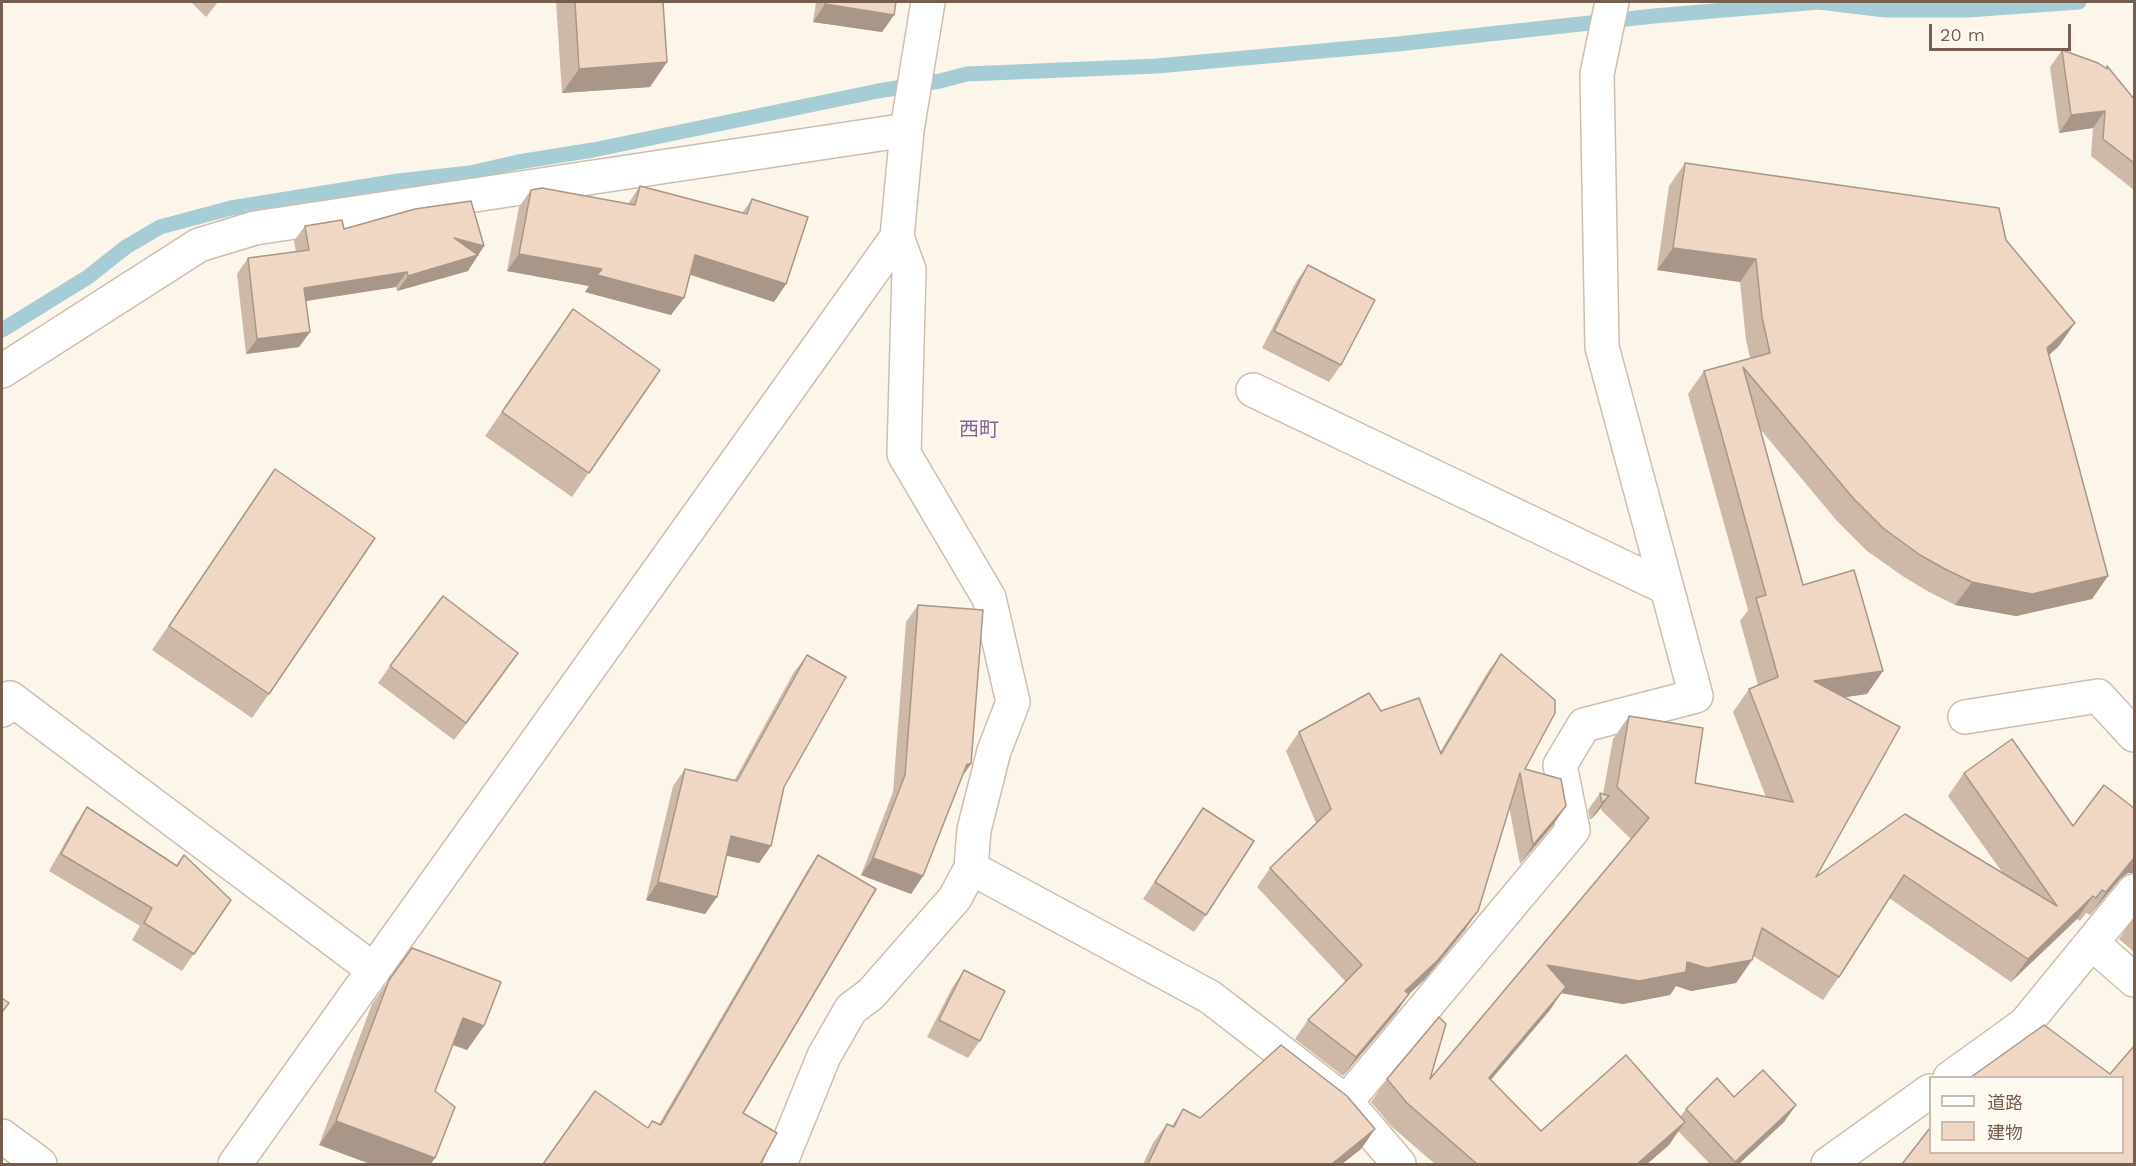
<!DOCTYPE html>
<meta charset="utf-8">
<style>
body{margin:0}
#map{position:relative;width:2136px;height:1166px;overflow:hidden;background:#fcf6ea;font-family:"Work Sans","Noto Sans JP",sans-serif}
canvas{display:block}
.frame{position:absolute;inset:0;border:3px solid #755e4e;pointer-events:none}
.legend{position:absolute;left:1929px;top:1076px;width:195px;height:78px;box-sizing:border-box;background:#fefaf1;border:2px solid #c7bcb0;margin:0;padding:8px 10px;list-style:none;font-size:18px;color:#755e4e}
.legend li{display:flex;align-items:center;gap:12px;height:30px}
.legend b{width:30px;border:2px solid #c7bcb0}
.scale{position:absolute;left:1929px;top:24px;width:142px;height:27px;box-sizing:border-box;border:3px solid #755e4e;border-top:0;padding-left:8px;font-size:18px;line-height:21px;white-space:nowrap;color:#755e4e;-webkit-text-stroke:4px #fefaf1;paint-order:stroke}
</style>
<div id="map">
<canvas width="2136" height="1166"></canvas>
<div class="frame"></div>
<ul class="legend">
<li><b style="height:8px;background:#fff"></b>道路</li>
<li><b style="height:16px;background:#f0d7c3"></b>建物</li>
</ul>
<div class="scale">20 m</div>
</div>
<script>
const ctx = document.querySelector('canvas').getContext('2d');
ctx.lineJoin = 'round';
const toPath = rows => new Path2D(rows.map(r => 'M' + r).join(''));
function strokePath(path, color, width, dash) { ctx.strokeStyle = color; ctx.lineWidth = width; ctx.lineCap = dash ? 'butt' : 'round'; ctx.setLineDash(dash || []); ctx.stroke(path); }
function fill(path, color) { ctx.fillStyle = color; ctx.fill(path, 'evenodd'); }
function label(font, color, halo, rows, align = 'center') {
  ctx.font = font + ' "Work Sans","Noto Sans JP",sans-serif'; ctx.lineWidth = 6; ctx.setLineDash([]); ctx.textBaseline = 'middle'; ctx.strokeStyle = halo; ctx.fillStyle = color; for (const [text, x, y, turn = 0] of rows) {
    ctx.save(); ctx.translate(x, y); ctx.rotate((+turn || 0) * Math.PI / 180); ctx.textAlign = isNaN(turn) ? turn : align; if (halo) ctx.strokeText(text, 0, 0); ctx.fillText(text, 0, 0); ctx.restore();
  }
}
const stream = toPath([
 [2,330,88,277,126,247,160,227,231,208,398,181,470,173,518,162,593,150,878,91,940,81,967,74,1157,66,1398,44,1654,16,1819,2,1885,10,1968,10,2079,2]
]);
const minor = toPath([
 [2,371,199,245,255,228,907,130],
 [1253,390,1667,588],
 [2,710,10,698,374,970],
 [1965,717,2098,696,2134,735],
 [971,868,1210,997,1346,1102,1399,1164],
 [2092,943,2134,980],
 [1950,1078,2025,1024,2134,891],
 [1346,1102,1573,830,1560,765,1584,725,1696,696,1602,347,1597,74,1612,2],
 [2,1136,40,1164],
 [235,1164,897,237,907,130,928,2],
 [780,1164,824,1056,851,1009,871,994,955,898,971,868,974,830,994,751,1013,702,989,598,904,454,909,270,897,237],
 [1828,1164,1930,1091]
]);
const wall = toPath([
 [191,2,218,2,206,17],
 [556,2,663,2,667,62,650,87,562,93],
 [816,2,896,2,894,15,882,32,813,22],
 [2062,50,2106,68,2107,66,2134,99,2134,190,2091,156,2093,128,2059,133,2050,67],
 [1685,163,2006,240,2059,346,2049,355,2108,576,2092,599,2016,616,1955,605,1929,592,1904,577,1867,551,1837,521,1760,429,1803,585,1883,671,1867,694,1843,697,1816,877,2002,872,1948,796,1964,773,2073,826,2134,808,2134,873,2128,873,2120,879,2090,915,2086,913,2080,921,2077,919,2011,982,1889,898,1839,977,1823,1000,1753,956,1752,960,1736,983,1691,991,1676,986,1670,995,1623,1004,1561,993,1550,1010,1490,1080,1541,1131,1680,1117,1686,1109,1734,1097,1796,1105,1784,1122,1739,1164,1710,1164,1678,1131,1669,1145,1647,1164,1435,1164,1391,1126,1371,1102,1387,1079,1430,1079,1631,839,1601,810,1601,808,1590,820,1588,810,1600,793,1603,794,1613,739,1629,716,1695,783,1766,797,1733,712,1749,689,1758,685,1740,621,1748,610,1688,394,1704,371,1750,358,1746,340,1740,282,1657,270,1669,186],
 [640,186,742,213,752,199,786,284,774,302,690,275,671,315,585,292,589,286,507,271,519,207,531,190,628,204],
 [305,226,344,229,484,246,468,271,397,291,396,287,306,301,310,332,299,347,246,354,237,274,248,258,296,252,294,241],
 [1308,265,1341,365,1329,382,1262,348,1296,282],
 [573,309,660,370,572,497,485,436],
 [275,469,269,694,252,718,152,650],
 [918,605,971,764,960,779,923,876,911,894,861,875,893,792,906,622],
 [1501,654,1525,769,1566,806,1553,825,1520,864,1509,807,1465,930,1425,979,1409,994,1396,1013,1343,1076,1295,1039,1308,1020,1346,982,1257,887,1270,868,1316,823,1286,751,1299,732,1381,711,1440,752,1487,673],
 [807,655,784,787,771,846,759,863,727,855,717,897,705,914,646,900,673,786,685,769,734,781,794,672],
 [390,666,506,670,454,740,378,683],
 [87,807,176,866,184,855,231,900,182,971,132,940,140,926,49,871,75,825],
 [1203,808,1206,915,1194,932,1143,899],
 [818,855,743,1113,648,1128,652,1121,659,1124,807,871],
 [2134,917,2134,952,2119,939],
 [412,948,484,1026,467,1050,452,1045,319,1145,372,1004],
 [964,970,980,1041,968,1058,927,1037,952,988],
 [1183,1109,1200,1118,1375,1129,1361,1149,1342,1164,1143,1164,1153,1143,1167,1124,1172,1126]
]);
const shadedWall = toPath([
 [825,4,894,15,882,32,813,22],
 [667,62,650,87,562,93,579,69],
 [2105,111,2093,128,2059,133,2071,115],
 [454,238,484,246,468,271,397,291,408,276],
 [1673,248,1756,259,1740,282,1657,270],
 [519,254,602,269,684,298,671,315,585,292,589,286,507,271],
 [695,255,786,284,774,302,683,272],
 [407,272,396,287,293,303,304,288],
 [2075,323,2059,346,2031,371,2047,348],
 [310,332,299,347,246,354,257,339],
 [2108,576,2092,599,2016,616,1955,605,1972,582],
 [518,653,506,670,454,740,466,723],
 [1883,671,1867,694,1798,704,1814,681],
 [967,764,971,764,959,781],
 [1609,796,1597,813,1590,820,1602,803],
 [1566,806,1553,825,1520,864,1533,845],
 [731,836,771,846,759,863,719,854],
 [873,858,923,876,911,894,861,875],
 [2134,858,2134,873,2128,873,2120,879,2090,915,2106,892],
 [658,882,717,897,705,914,646,900],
 [2093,896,2077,919,2011,982,2028,959],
 [1478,911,1465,930,1425,979,1392,1010,1405,991],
 [1752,960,1736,983,1691,991,1676,986,1670,995,1623,1004,1561,993,1550,1010,1473,1101,1547,965],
 [1409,994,1396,1013,1343,1076,1356,1057],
 [463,1018,484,1026,467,1050,446,1042],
 [1796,1105,1784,1122,1739,1164,1734,1164],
 [336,1121,435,1158,431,1164,370,1164,319,1145],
 [1685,1122,1669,1145,1647,1164,1637,1164],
 [1375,1129,1361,1149,1342,1164,1332,1164]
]);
const building = toPath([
 [575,2,663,2,667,62,579,69,575,2],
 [825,2,896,2,894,15,825,4,825,2],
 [2062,50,2098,63,2107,69,2107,66,2134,99,2134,163,2103,139,2105,111,2071,115,2062,50],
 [1685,163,1999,208,2006,240,2075,323,2047,348,2108,576,2032,594,1972,582,1945,569,1920,555,1883,528,1853,498,1743,367,1803,585,1854,570,1883,671,1814,681,1900,727,1816,877,1905,814,2057,906,1964,773,2012,739,2073,826,2104,785,2134,808,2134,858,2106,892,2102,890,2096,898,2093,896,2028,959,1904,875,1839,977,1762,928,1752,960,1707,968,1687,962,1686,972,1639,981,1547,965,1566,987,1489,1078,1541,1131,1626,1055,1685,1122,1637,1164,1477,1164,1407,1103,1387,1079,1439,1017,1446,1024,1430,1079,1649,818,1617,787,1629,716,1703,728,1695,783,1793,802,1749,689,1778,677,1756,598,1766,595,1704,371,1770,353,1762,317,1756,259,1673,248,1685,163],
 [640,186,747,214,752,199,808,217,786,284,695,255,684,298,597,275,602,269,519,254,531,190,542,188,635,205,640,186],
 [471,201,484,246,454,238,478,255,408,276,407,272,304,288,310,332,257,339,248,258,309,250,305,226,342,220,344,229,415,209,471,201],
 [1308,265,1375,300,1341,365,1274,331,1308,265],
 [573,309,660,370,589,473,502,412,573,309],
 [275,469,375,538,269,694,169,626,275,469],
 [443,596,518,653,466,723,390,666,443,596],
 [918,605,983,610,971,764,967,764,923,876,873,858,905,775,918,605],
 [1501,654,1555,700,1555,713,1525,769,1561,779,1566,806,1533,845,1520,773,1478,911,1438,960,1405,991,1409,994,1356,1057,1308,1020,1362,965,1270,868,1331,809,1299,732,1369,693,1381,711,1419,698,1441,754,1501,654],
 [807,655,846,677,784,787,771,846,731,836,717,897,658,882,685,769,737,781,807,655],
 [1600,793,1609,796,1602,803,1600,793],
 [87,807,177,866,184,855,231,900,194,954,144,923,152,908,61,854,87,807],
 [1203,808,1254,841,1206,915,1155,882,1203,808],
 [818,855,876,889,743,1113,777,1133,760,1164,543,1164,595,1091,648,1128,652,1121,661,1125,818,855],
 [412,948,501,982,484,1026,463,1018,435,1091,455,1107,435,1158,336,1121,389,980,412,948],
 [964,970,1005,991,980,1041,939,1020,964,970],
 [2,998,9,1003,2,1012,2,998],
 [2044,1025,2110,1074,2134,1046,2134,1164,1902,1164,1930,1128,1930,1152,2122,1152,2122,1077,1971,1077,2044,1025],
 [1281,1045,1347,1096,1375,1129,1332,1164,1148,1164,1167,1124,1174,1127,1183,1109,1200,1118,1281,1045],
 [1763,1070,1796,1105,1735,1162,1686,1109,1717,1078,1734,1097,1763,1070]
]);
const quarterNames = [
 ["西町",979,430]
];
strokePath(stream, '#a6ccd6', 15);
strokePath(minor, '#cdbfb0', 36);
strokePath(minor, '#fff', 33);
fill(wall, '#ceb9a8');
fill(shadedWall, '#a89688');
fill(building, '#f0d7c3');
strokePath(building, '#a89688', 1.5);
label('20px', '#856691', '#fefaf1', quarterNames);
</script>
